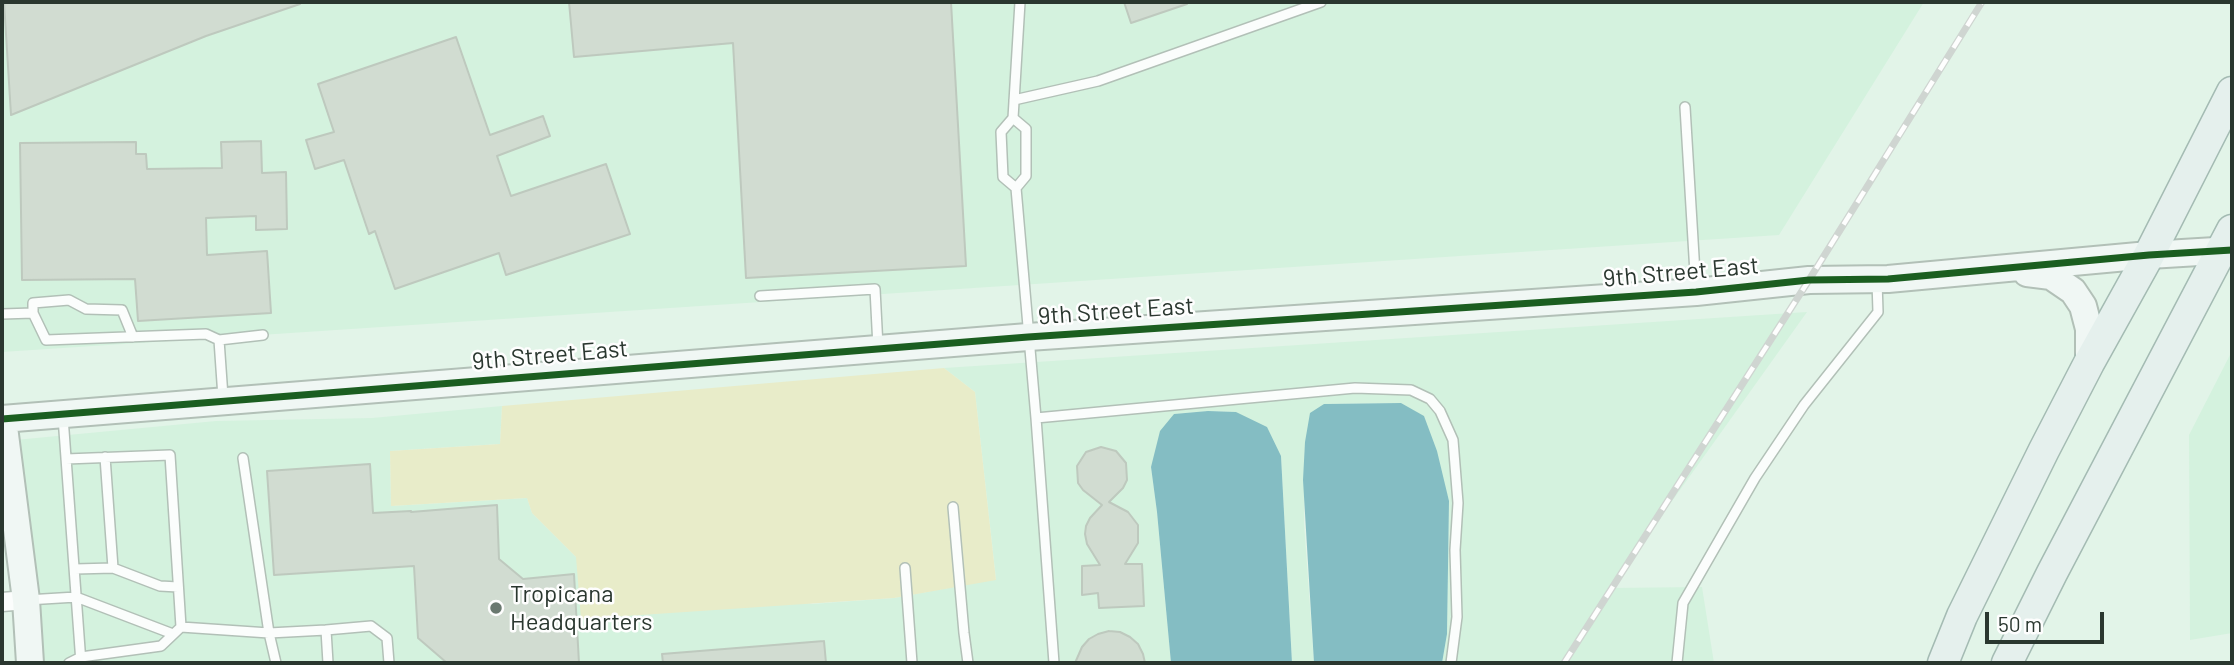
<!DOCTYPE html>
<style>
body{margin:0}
#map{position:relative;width:2234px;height:665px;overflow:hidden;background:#e2f4e8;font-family:Barlow,sans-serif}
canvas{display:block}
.frame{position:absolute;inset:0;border:4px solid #2a372f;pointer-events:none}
.scale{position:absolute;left:1985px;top:612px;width:119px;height:32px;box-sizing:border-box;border:4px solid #2a372f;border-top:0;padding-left:9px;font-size:21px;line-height:24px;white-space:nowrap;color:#2a372f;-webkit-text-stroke:5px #fefefe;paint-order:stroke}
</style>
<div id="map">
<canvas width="2234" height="665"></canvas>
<div class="frame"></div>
<div class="scale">50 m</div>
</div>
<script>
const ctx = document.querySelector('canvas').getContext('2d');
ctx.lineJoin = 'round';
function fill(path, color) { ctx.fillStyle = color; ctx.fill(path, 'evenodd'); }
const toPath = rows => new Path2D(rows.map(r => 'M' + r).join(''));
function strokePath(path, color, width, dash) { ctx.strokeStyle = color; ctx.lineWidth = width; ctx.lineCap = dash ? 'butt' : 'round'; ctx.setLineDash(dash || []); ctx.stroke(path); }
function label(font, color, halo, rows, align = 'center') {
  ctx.font = font + ' Barlow,sans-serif'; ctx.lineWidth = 5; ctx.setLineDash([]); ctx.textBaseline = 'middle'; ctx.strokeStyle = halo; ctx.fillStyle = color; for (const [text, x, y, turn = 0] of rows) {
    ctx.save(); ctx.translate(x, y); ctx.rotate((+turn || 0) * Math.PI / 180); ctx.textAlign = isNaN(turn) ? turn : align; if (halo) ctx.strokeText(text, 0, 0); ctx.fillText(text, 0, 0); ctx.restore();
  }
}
const built = toPath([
 [2,2,1924,2,1779,235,2,352],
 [1807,312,1610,588,1702,587,1714,663,1442,663,1447,634,1449,501,1424,417,1401,403,1324,404,1305,442,1304,523,1314,663,1292,663,1281,456,1236,412,1209,411,1174,414,1151,467,1157,512,1171,663,39,663,15,440,216,421,372,418,502,406,500,444,390,451,391,506,527,498,532,513,576,557,812,604,894,598,996,579,975,392,944,368],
 [2232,351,2232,633,2190,640,2189,435]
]);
const green = toPath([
 [944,368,975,392,996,580,894,598,581,619,576,557,532,513,527,498,391,506,390,451,500,444,502,406]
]);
const water = toPath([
 [1401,403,1424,416,1437,451,1449,501,1447,634,1442,663,1314,663,1303,480,1305,442,1310,413,1324,404],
 [1208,411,1236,412,1267,427,1281,456,1292,663,1171,663,1157,512,1151,467,1160,431,1174,414]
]);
const building = toPath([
 [4,2,299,2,300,4,206,36,11,115,4,2],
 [569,2,951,2,966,266,746,278,733,43,574,57,569,2],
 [1124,2,1186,2,1187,4,1131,23,1124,2],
 [456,37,490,135,543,116,550,136,497,156,511,196,606,164,630,234,506,275,499,253,395,289,375,231,369,234,344,160,315,169,306,140,334,132,318,84,456,37],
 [261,141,262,173,286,172,287,229,256,230,256,216,206,218,207,255,267,251,271,313,138,321,135,279,22,280,20,143,136,142,136,154,146,154,147,169,222,168,221,142,261,141],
 [1101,447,1116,451,1126,463,1127,480,1123,488,1109,502,1128,512,1138,525,1138,543,1125,564,1142,564,1144,606,1099,608,1098,593,1082,595,1082,566,1100,565,1087,544,1085,534,1086,526,1090,518,1102,505,1083,490,1078,483,1077,466,1086,452,1101,447],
 [370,464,373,513,411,511,411,512,497,505,499,559,523,579,574,574,579,663,447,663,418,638,414,566,274,575,267,471,370,464],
 [1109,631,1120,632,1130,637,1138,644,1143,654,1145,663,1075,663,1082,647,1089,639,1098,634,1109,631],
 [824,641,826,663,663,663,662,654,824,641]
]);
const lane = toPath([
 [1014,100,1098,81,1321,2],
 [1685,107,1696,290],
 [1013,118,1026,129,1026,176,1016,188,1003,177,1001,132,1013,118,1020,2],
 [1016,188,1036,418,1054,663],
 [760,296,875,289,878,347],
 [33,313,33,303,69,300,86,309,122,310,133,337],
 [2,314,33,313,46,340,206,334,219,340,263,335],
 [219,340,223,397],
 [63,417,81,663],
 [1036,418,1355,388,1411,390,1430,399,1440,411,1453,440,1458,503,1455,550,1457,617,1451,663],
 [105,457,113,568],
 [243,458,269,633,326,630,328,663],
 [66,459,170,455,181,627],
 [953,507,964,633,968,663],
 [905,568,912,663],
 [75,569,113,568,160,586,178,587],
 [27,600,76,597,173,634],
 [326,630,371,626,387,638,389,663],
 [69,663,81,657,161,646,181,627,269,633,276,663],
 [1677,663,1683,603,1755,478,1804,405,1878,312,1877,281]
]);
const street = toPath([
 [2,602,26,600]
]);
const secondary = toPath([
 [2027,273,2051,276,2073,291,2083,306,2089,329,2089,363],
 [2,419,1028,337,1696,292,1809,280,1888,279,2149,255,2232,250],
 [3,419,26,600,30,663]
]);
const primary = toPath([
 [1943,663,1962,616,2044,450,2089,363,2149,255,2232,92],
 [2007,663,2052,573,2232,230]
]);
const rail = toPath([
 [1564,663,1809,280,1982,2]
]);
const cycleway = toPath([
 [2,419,1028,337,1696,292,1809,280,1888,279,2149,255,2232,250]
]);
const markers = [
 [496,608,7,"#6a7970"]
];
const streetNames = [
 ["9th Street East",1681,272,-5],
 ["9th Street East",1116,311,-4],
 ["9th Street East",550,355,-5]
];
const poiNames = [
 ["Tropicana",510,594],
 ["Headquarters",510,622]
];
fill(built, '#d4f2de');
fill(green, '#e8ecc9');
fill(water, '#84bdc3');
fill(building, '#d1dcd1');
strokePath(building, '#bec9be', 2);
strokePath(lane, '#b2c0b7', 12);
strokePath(street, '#b2c0b7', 21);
strokePath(secondary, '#b2c0b7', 30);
strokePath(primary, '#a4bbb3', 33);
strokePath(lane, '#fbfdfc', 9);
strokePath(street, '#fbfdfc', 18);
strokePath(secondary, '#f0f7f4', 26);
strokePath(primary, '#e5f0ed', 30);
strokePath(rail, '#cfd5d1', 7);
strokePath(rail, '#fefefe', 4.5, [13]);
strokePath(cycleway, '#1b5e20', 7);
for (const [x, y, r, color] of markers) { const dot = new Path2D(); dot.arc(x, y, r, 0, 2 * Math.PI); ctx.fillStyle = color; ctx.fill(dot); strokePath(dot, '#fefefe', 2.5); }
label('24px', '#2a372f', '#fefefe', streetNames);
label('24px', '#2a372f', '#fefefe', poiNames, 'left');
</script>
